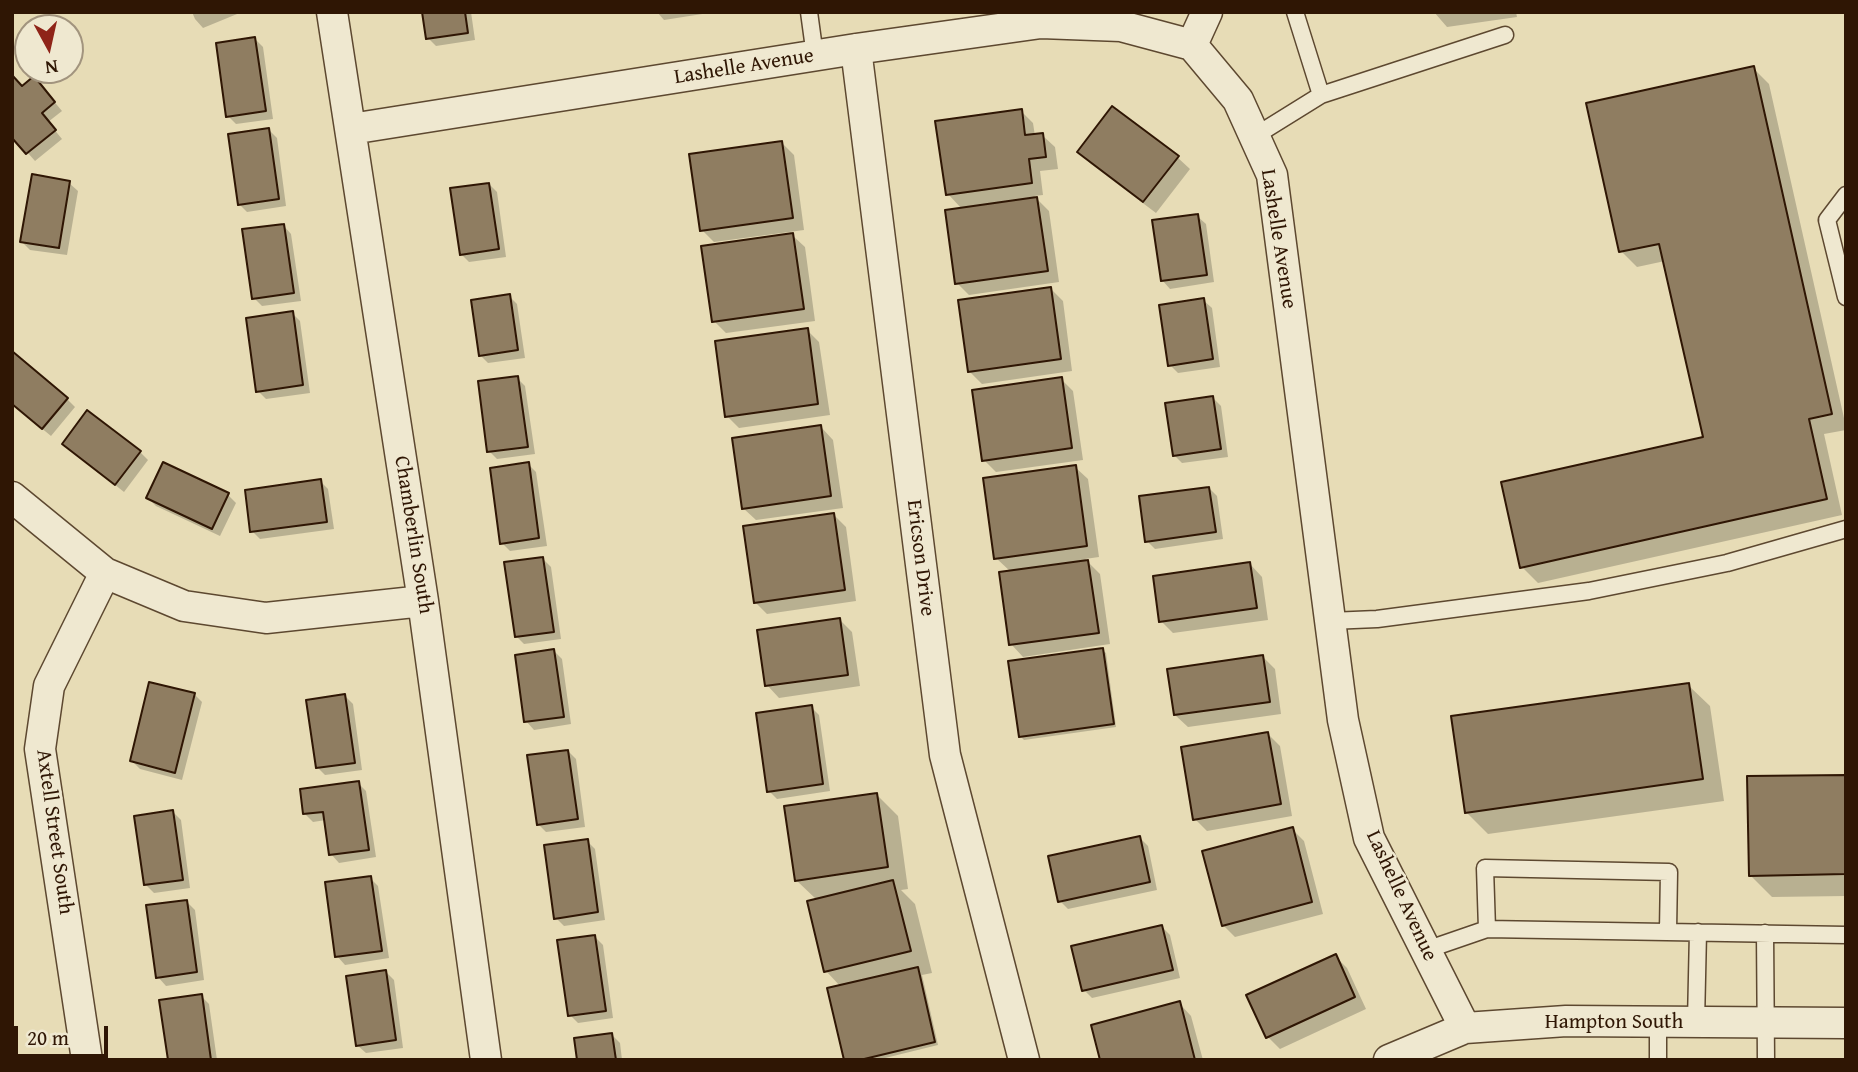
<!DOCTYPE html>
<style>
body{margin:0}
#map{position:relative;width:1858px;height:1072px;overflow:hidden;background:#e7dcb6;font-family:"Gentium Book Plus",serif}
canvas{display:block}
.frame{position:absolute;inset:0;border:14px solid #2f1604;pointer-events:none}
.north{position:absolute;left:14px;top:14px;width:70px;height:70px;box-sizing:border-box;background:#efe8d0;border:2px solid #a2947e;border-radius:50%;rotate:172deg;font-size:19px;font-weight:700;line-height:28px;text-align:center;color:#2f1604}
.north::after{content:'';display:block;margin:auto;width:24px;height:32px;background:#8f2418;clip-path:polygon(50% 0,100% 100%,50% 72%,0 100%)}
.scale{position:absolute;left:14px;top:1026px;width:94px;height:32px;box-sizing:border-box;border:4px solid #2f1604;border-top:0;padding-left:9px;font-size:21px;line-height:24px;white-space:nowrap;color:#2f1604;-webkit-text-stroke:5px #efe8d0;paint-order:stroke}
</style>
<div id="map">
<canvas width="1858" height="1072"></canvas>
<div class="frame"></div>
<div class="north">N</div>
<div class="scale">20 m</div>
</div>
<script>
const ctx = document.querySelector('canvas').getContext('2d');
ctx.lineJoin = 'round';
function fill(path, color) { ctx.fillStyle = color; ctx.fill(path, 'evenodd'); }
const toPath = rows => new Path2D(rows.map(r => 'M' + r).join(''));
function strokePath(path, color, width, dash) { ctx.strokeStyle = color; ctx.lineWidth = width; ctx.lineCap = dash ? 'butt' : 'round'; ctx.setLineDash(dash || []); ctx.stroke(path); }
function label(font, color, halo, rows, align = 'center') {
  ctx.font = font + ' "Gentium Book Plus",serif'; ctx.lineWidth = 5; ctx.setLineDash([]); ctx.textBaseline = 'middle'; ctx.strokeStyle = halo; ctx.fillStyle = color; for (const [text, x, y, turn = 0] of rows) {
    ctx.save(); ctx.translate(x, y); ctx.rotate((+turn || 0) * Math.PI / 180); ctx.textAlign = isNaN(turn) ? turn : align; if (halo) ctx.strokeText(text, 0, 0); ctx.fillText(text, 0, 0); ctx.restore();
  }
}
const shadow = toPath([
 [192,12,242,12,203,28,195,19],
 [424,12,471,12,475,40,436,46,428,38],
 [657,12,715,12,664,20],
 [1434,12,1516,12,1517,17,1447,27],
 [255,39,263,47,273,119,236,124,228,116],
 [1753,68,1769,84,1846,427,1846,430,1824,434,1842,515,1538,583,1522,567,1705,438,1665,261,1637,267,1621,251],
 [42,87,62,111,48,122,62,139,35,161,12,135,22,88],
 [1021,111,1033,123,1035,136,1042,135,1055,147,1058,169,1040,171,1043,195,1034,196,1049,211,1059,282,969,295,957,283,962,209,948,194],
 [269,130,277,138,286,206,247,212,239,204],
 [782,143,794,155,804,230,714,242,702,230],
 [1079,152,1177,157,1190,169,1156,213,1091,164],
 [69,183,78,191,67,255,30,250,22,242],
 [489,184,497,192,506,257,469,262,461,254],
 [1197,216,1206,224,1214,282,1170,289,1162,280],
 [283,225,291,234,301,301,262,306,254,298],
 [792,235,805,247,815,321,726,333,714,321],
 [1050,288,1063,301,1072,371,982,384,970,372],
 [509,296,517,304,525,358,488,363,480,355],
 [1203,300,1212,308,1220,367,1178,373,1170,365],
 [292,313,300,321,310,393,266,399,258,391],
 [807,330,819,342,830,415,739,428,727,416],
 [517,378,525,386,535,454,497,459,489,451],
 [1061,379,1073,391,1083,460,996,472,984,460],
 [1213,398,1221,406,1228,457,1182,463,1174,455],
 [67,399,75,407,51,436,12,404],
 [821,427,833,440,843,508,756,520,743,508],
 [64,444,140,452,148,460,124,492],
 [528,464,536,472,547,546,510,551,502,543],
 [163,465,228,495,236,503,220,536,156,506,148,498],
 [1075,467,1088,479,1099,557,1085,559,1100,574,1110,644,1023,657,1011,644,1011,572,996,558],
 [320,481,328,489,334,529,260,539,252,531],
 [1209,488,1217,496,1223,539,1155,549,1147,541],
 [834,515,846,527,856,601,767,614,755,602],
 [543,559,551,567,561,639,524,644,516,636],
 [1250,564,1262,577,1268,620,1173,633,1161,621],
 [840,620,852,632,860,686,779,698,767,685],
 [1102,650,1106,653,1116,727,1024,740,1020,736],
 [554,651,562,659,571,724,534,730,526,721],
 [1263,657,1275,669,1281,714,1188,727,1175,715],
 [1688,685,1710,706,1724,801,1488,834,1466,812],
 [194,694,202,702,182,780,140,769,132,761],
 [345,696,353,704,362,770,325,775,317,767],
 [811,707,819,715,830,791,777,799,769,791],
 [1268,734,1280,746,1292,816,1207,831,1195,819],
 [568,751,576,759,585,827,546,832,538,824],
 [1846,776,1846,896,1772,897,1750,875],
 [358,783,366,791,376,857,339,863,331,854,326,820,313,822,305,814],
 [876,794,898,816,908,889,901,890,915,904,932,973,922,975,938,1045,877,1060,845,1060,841,987,826,971,817,900,796,880],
 [173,812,181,820,190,888,154,893,146,885],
 [1292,829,1304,841,1323,914,1235,937,1223,925],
 [1140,838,1148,846,1157,890,1068,909,1060,901],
 [587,841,595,849,605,920,564,926,556,918],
 [370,878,378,886,389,958,345,965,337,956],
 [186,901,195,910,204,980,166,986,158,977],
 [1162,927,1170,935,1180,978,1092,998,1084,990],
 [595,937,603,945,613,1018,578,1023,570,1015],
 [1335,956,1347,968,1366,1009,1280,1049,1268,1037],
 [386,972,394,980,403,1048,366,1053,357,1045],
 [201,996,209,1004,217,1060,169,1060],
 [1179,1003,1191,1016,1203,1060,1102,1060],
 [612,1035,620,1043,622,1060,579,1060]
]);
const building = toPath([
 [422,12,465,12,468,33,426,39,422,12],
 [255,37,266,111,226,117,216,43,255,37],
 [1754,66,1832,414,1809,419,1827,499,1520,568,1501,482,1703,437,1659,244,1619,252,1586,103,1754,66],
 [12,75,22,86,34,76,55,102,42,113,56,130,26,154,12,138,12,75],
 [1112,106,1179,156,1143,202,1077,152,1112,106],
 [1022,109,1025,135,1043,133,1046,157,1029,159,1032,183,946,195,935,121,1022,109],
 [269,128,279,199,238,205,228,134,269,128],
 [782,141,793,218,700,231,689,154,782,141],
 [32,174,70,181,59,248,20,242,32,174],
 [489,183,499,249,460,255,450,188,489,183],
 [1037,197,1048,271,955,284,945,210,1037,197],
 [1198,214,1207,275,1161,281,1152,220,1198,214],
 [284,224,294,293,252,299,242,229,284,224],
 [793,233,804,309,712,322,701,246,793,233],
 [1051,287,1061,359,968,372,958,300,1051,287],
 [510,294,518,350,479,356,471,300,510,294],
 [1204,298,1213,359,1168,366,1159,305,1204,298],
 [293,311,303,385,256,392,246,318,293,311],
 [808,328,818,404,725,417,715,341,808,328],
 [12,351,68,398,42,429,12,404,12,351],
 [518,376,528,447,487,452,478,381,518,376],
 [1062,377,1072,448,982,461,972,390,1062,377],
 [1213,396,1221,449,1173,456,1165,403,1213,396],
 [87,410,141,451,115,485,62,444,87,410],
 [821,425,831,496,742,509,732,438,821,425],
 [163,462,229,493,212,529,146,498,163,462],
 [529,462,539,538,500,544,490,468,529,462],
 [1076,465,1087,546,994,559,983,478,1076,465],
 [321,479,327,522,250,532,245,490,321,479],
 [1209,487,1216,532,1145,542,1139,496,1209,487],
 [834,513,845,590,754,603,743,526,834,513],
 [543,557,554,632,515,637,504,562,543,557],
 [1088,560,1099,633,1009,645,999,572,1088,560],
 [1250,562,1257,608,1159,622,1153,576,1250,562],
 [840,618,848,675,765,686,757,630,840,618],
 [1103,648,1114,724,1019,737,1008,661,1103,648],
 [554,649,564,717,524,722,515,655,554,649],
 [1263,655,1270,702,1174,715,1167,669,1263,655],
 [149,682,195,693,175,773,130,761,149,682],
 [1689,683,1703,779,1465,813,1451,716,1689,683],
 [345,694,355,763,316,768,306,700,345,694],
 [812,705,823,784,767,792,756,713,812,705],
 [1268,732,1281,804,1193,820,1181,747,1268,732],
 [568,750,578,819,537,825,527,755,568,750],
 [1846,775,1846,874,1749,876,1747,776,1846,775],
 [359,781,369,850,329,855,323,812,303,814,300,789,359,781],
 [877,793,888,867,795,881,784,806,877,793],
 [173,810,183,880,144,885,134,816,173,810],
 [1293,827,1312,902,1222,926,1202,851,1293,827],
 [1140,836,1150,882,1058,902,1048,856,1140,836],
 [588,839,598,912,554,919,544,845,588,839],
 [371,876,382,951,335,957,325,882,371,876],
 [893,880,911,951,824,972,807,901,893,880],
 [187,900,197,972,156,978,146,905,187,900],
 [1162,925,1173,970,1082,991,1071,946,1162,925],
 [595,935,606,1011,568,1016,557,940,595,935],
 [1336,954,1355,997,1266,1038,1246,995,1336,954],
 [918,967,935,1042,860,1060,844,1060,827,988,918,967],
 [386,970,396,1040,356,1046,346,976,386,970],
 [202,994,211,1060,168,1060,159,1000,202,994],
 [1180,1001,1195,1060,1100,1060,1091,1025,1180,1001],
 [612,1033,616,1060,577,1060,574,1038,612,1033]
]);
const lane = toPath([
 [809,12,815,56],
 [1295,12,1321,95,1505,35],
 [1255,136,1321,95],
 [1846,195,1827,220,1846,297],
 [1330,621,1377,619,1589,591,1727,563,1846,529],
 [1487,929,1485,868,1669,872,1668,931],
 [1765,933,1766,1060],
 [1426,950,1487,929,1846,935],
 [1658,1022,1658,1060],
 [1696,1022,1698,932]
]);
const street = toPath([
 [332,12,423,601,486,1060],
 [1192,45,1207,12],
 [856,49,945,755,1024,1060],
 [351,129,856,49,1041,23,1121,26,1192,45,1238,100,1272,175,1343,720,1369,838,1465,1028],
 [12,497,105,573,184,606,266,618,423,601],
 [87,1060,40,749,49,686,105,573],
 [1389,1060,1465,1028,1566,1021,1846,1023]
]);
const streetNames = [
 ["Lashelle Avenue",744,67,-9],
 ["Lashelle Avenue",1278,239,81],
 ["Chamberlin South",413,535,81],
 ["Ericson Drive",920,558,83],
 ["Axtell Street South",54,832,82],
 ["Lashelle Avenue",1401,896,65],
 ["Hampton South",1614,1023]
];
fill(shadow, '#0003');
fill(building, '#8f7d61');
strokePath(building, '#2f1604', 2);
strokePath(lane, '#5d4830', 19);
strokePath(street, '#5d4830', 33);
strokePath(lane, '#efe8d0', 16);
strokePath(street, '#efe8d0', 30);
label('21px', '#2f1604', '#efe8d0', streetNames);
</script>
